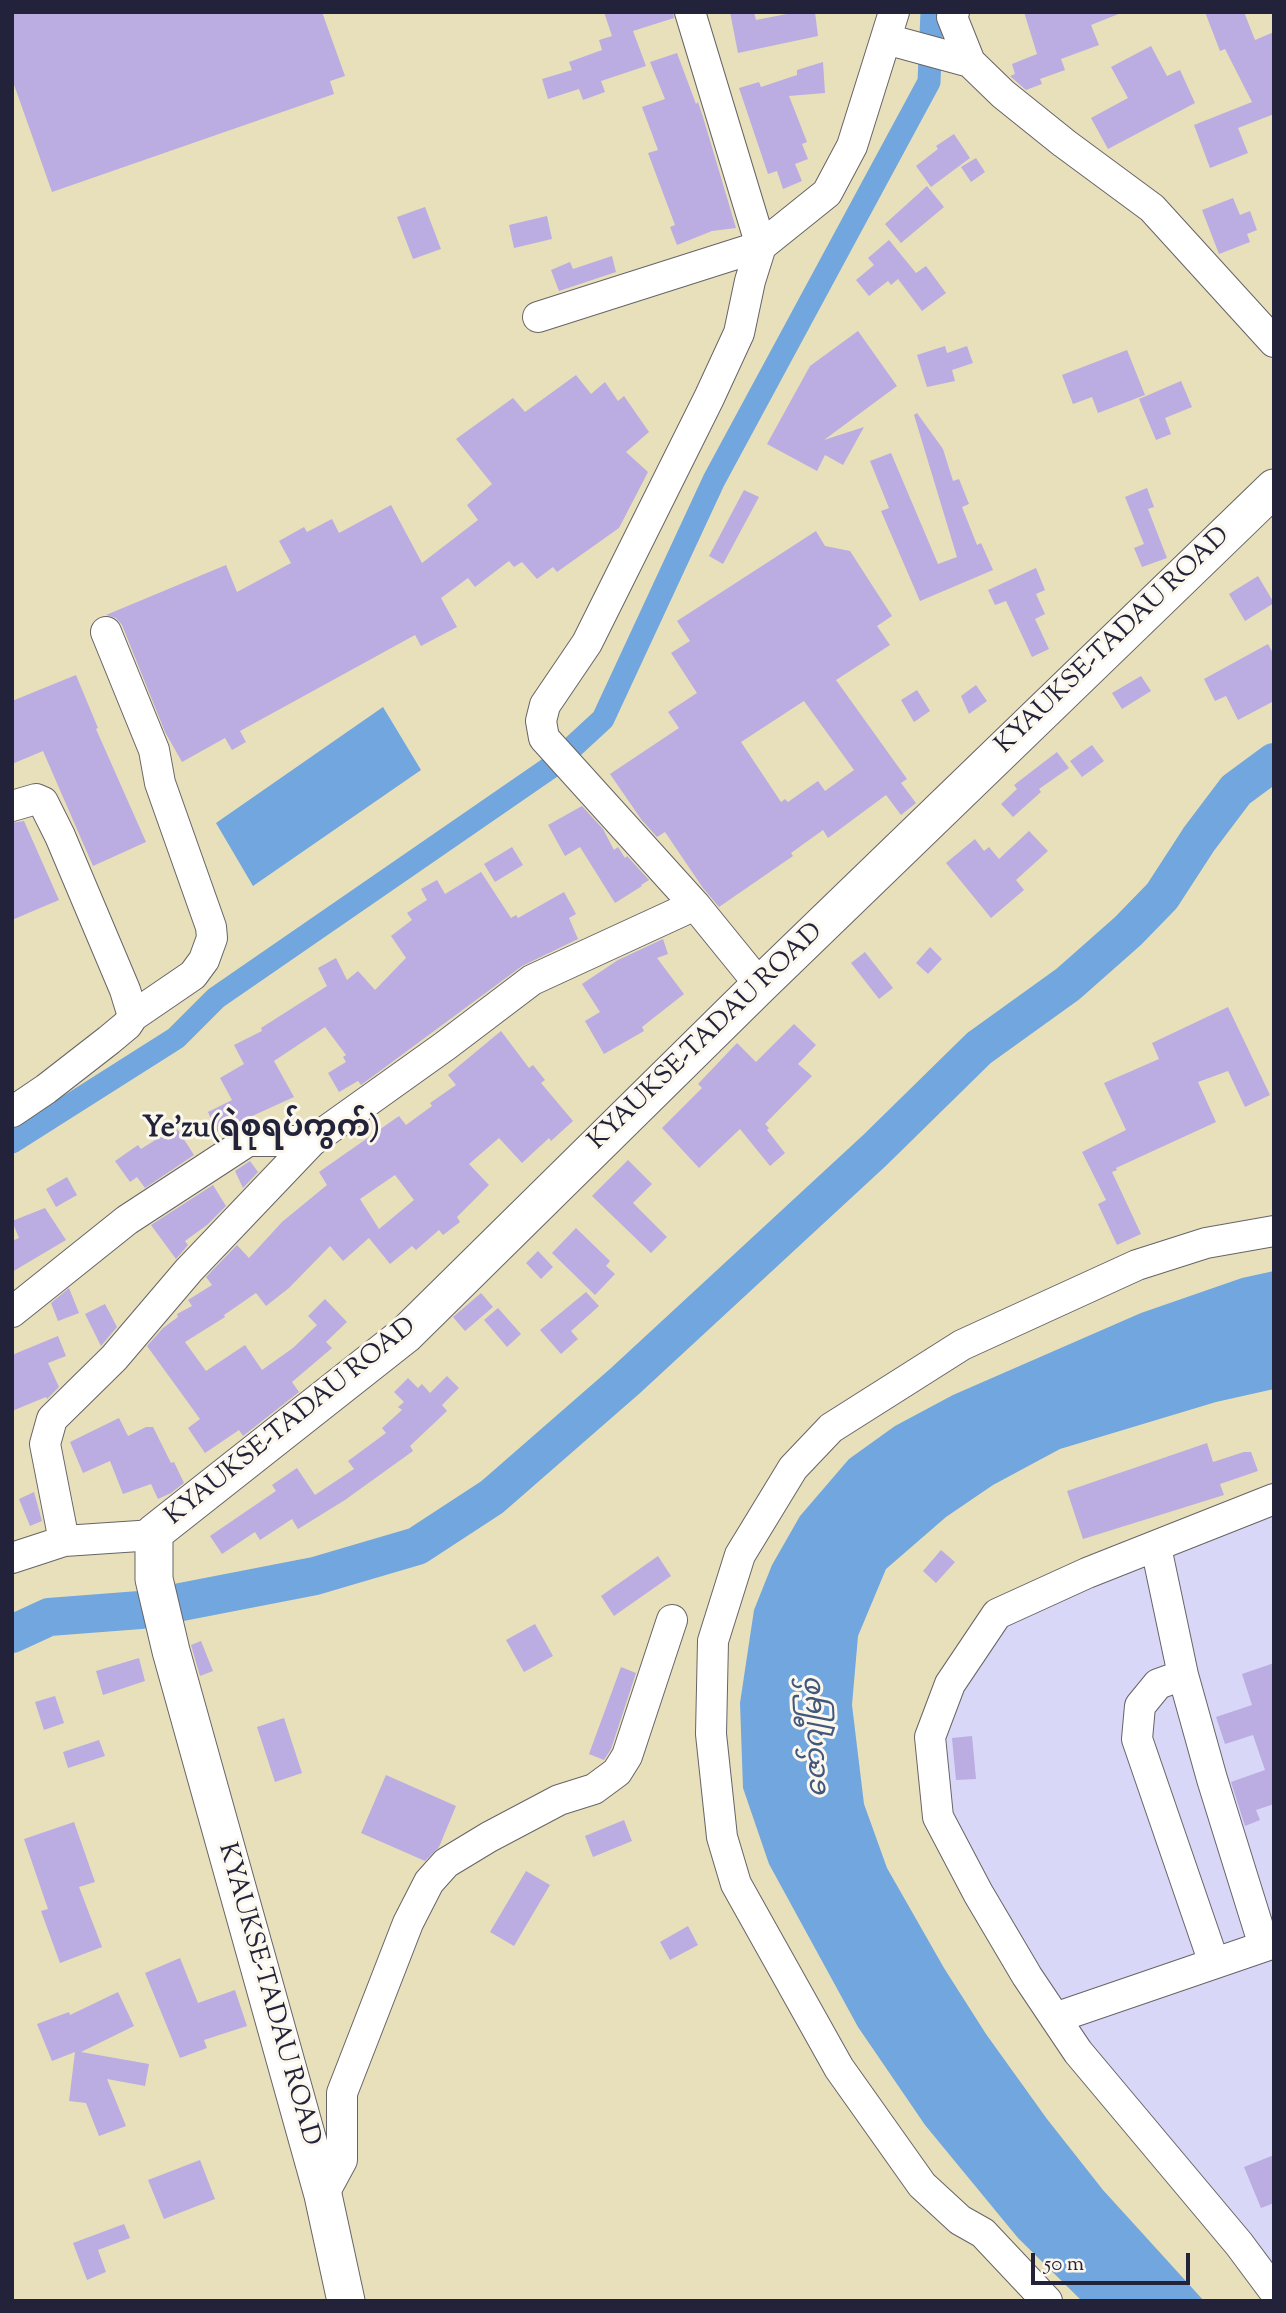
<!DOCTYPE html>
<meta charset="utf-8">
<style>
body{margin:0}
#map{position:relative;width:1286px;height:2313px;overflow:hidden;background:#e8e0ba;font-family:"Sorts Mill Goudy",serif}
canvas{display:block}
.frame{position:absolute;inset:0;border:14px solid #22223b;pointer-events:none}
.scale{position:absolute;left:1031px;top:2253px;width:159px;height:32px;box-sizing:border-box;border:4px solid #22223b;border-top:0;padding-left:9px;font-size:21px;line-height:24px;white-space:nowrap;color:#22223b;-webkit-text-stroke:5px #fbf7ec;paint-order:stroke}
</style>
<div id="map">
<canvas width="1286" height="2313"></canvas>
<div class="frame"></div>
<div class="scale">50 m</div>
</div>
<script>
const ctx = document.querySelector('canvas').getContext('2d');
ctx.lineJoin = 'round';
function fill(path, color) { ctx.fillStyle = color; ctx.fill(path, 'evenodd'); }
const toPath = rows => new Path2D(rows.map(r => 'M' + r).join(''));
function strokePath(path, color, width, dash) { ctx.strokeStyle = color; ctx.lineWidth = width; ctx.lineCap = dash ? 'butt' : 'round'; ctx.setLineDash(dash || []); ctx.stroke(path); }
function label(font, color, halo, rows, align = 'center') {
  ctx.font = font + ' "Sorts Mill Goudy","Noto Sans Myanmar",serif'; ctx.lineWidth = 6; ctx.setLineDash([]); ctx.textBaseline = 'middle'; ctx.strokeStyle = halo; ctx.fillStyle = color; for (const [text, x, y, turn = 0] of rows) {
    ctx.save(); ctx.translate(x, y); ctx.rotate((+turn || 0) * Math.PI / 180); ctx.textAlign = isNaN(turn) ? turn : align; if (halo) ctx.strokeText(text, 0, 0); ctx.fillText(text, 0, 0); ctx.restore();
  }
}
const built = toPath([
 [1274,1495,1274,2291,1055,2018,938,1817,930,1737,997,1614]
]);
const water = toPath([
 [383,707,421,770,253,886,216,823],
 [1274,1271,1274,1389,1216,1402,1060,1449,993,1485,946,1517,886,1569,858,1636,852,1705,864,1804,887,1868,944,1968,986,2034,1047,2119,1103,2190,1204,2301,1082,2301,1018,2238,925,2125,858,2027,769,1864,743,1788,740,1703,754,1610,772,1565,800,1516,849,1459,895,1426,953,1395,1141,1313,1242,1278]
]);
const canal = toPath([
 [12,1142,176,1038,216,998,551,767,603,719,714,480,929,82,932,12]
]);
const river = toPath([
 [12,1634,49,1617,140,1610,315,1576,417,1546,492,1497,625,1381,875,1150,979,1048,1068,984,1128,931,1162,896,1199,839,1236,790,1274,762]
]);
const building = toPath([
 [12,12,322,12,345,76,330,81,334,94,52,192,12,79],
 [604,12,673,12,674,18,633,31,646,66,601,81,605,92,583,100,579,89,548,99,542,79,572,70,569,62,602,50,599,40,612,36],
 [730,12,754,12,756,20,797,12,815,12,818,36,738,53],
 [1024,12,1121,12,1121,13,1091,25,1099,45,1061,59,1065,70,1040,79,1042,84,1026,90,1010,76,1015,74,1012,64,1037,54],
 [1205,12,1244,12,1255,40,1274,32,1274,114,1238,128,1248,153,1210,168,1194,125,1252,102,1225,49,1220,51],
 [1151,46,1167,76,1180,70,1195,103,1108,149,1091,118,1128,98,1111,67],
 [677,53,696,104,698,102,703,117,736,228,712,231,677,245,670,227,675,225,648,153,658,150,642,107,665,99,650,62],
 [823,62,825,93,789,96,807,142,802,144,808,159,795,164,802,181,783,189,777,171,768,174,739,88,759,82,761,87,797,75,797,70],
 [954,134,970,158,931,187,916,166,938,149,936,146],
 [976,158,985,172,971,182,961,167],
 [927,186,944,207,901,243,885,224],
 [1233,198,1240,215,1250,211,1257,230,1247,234,1250,242,1219,254,1202,210],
 [425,207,441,249,413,259,397,217],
 [547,216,552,239,514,248,509,225],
 [889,240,916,273,926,266,946,293,922,311,898,279,891,285,888,281,869,296,856,280,874,265,868,258],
 [612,256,616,272,559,291,551,270,570,262,573,269],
 [858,331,897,386,824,440,864,427,843,465,825,455,817,471,767,444,810,366],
 [945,346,947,353,967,346,973,363,952,370,955,381,927,387,917,355],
 [1127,350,1145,395,1098,413,1092,397,1073,404,1062,375],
 [576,375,591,394,605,382,618,401,624,396,649,432,626,452,648,472,619,528,557,572,553,567,537,579,522,562,514,567,509,561,475,587,468,578,441,598,457,627,421,646,415,635,240,731,246,742,232,750,225,738,182,762,165,732,122,625,116,618,106,615,226,565,237,592,291,563,279,541,304,527,307,532,332,519,339,533,391,505,422,563,478,520,467,505,492,484,456,439,513,398,525,412],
 [1181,381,1192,407,1165,418,1171,434,1156,440,1139,399],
 [917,413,943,449,953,481,959,479,969,504,962,507,977,545,981,543,993,570,920,601,881,511,889,508,870,461,891,453,938,564,957,557,914,415],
 [1147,488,1154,507,1148,509,1167,558,1142,567,1134,548,1144,544,1125,497],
 [744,490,759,497,723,564,709,556],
 [816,531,825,546,850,551,892,616,877,626,890,645,836,680,907,779,901,783,916,803,901,815,886,795,828,838,823,830,791,853,793,856,719,907,703,888,665,832,657,837,641,819,610,774,679,728,668,712,697,693,671,653,690,641,677,621],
 [804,701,854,770,825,791,818,781,788,802,785,799,781,802,741,742],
 [1036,568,1045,590,1036,594,1045,614,1035,619,1049,649,1032,657,1006,601,995,605,988,590],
 [1258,576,1274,603,1245,621,1229,594],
 [1268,644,1274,655,1274,701,1238,720,1226,696,1215,701,1204,679],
 [76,675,98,728,96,729,146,842,93,866,43,751,12,764,12,701],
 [1141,676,1151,691,1122,709,1112,693],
 [976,685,987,701,969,714,961,696],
 [917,690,930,711,914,722,901,700],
 [1092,745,1104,761,1082,777,1070,761],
 [1057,752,1069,768,1039,789,1041,792,1013,817,1001,804,1017,789,1014,785],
 [582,806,603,829,614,850,618,847,625,858,627,856,649,880,641,885,642,886,615,903,580,847,565,856,548,825],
 [24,821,59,900,12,920,12,823],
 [1029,831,1048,851,1016,880,1024,890,991,918,946,863,975,839,984,851,989,847,999,859],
 [512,847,523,865,495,882,484,864],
 [481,872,511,918,516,915,518,918,564,892,576,914,569,918,578,939,522,966,361,1085,358,1081,339,1092,328,1073,346,1062,343,1057,346,1055,325,1027,274,1061,294,1097,217,1132,208,1112,232,1100,220,1078,244,1064,234,1045,262,1031,261,1028,327,986,318,968,336,958,347,980,358,971,375,990,406,958,391,936,412,920,407,913,427,900,421,889,437,880,445,894],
 [663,939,668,954,657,958,684,994,642,1027,644,1031,604,1054,585,1021,600,1012,582,984,618,960],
 [930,947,942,959,928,974,916,963],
 [865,952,893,988,879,999,851,963],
 [1228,1007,1270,1095,1245,1107,1228,1071,1198,1082,1216,1122,1116,1168,1117,1170,1112,1172,1141,1234,1117,1245,1098,1204,1106,1200,1082,1152,1126,1130,1104,1083,1159,1059,1152,1043],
 [794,1024,816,1045,798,1064,812,1076,765,1124,769,1128,767,1130,785,1153,770,1166,740,1129,699,1168,662,1128,702,1088,698,1084,737,1043,756,1062],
 [501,1031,529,1068,533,1065,545,1080,541,1083,573,1121,551,1141,549,1138,522,1163,499,1138,469,1164,489,1185,457,1217,460,1222,443,1235,439,1230,416,1250,412,1246,390,1264,369,1238,343,1261,330,1246,289,1288,266,1306,256,1293,224,1315,225,1317,185,1342,206,1371,245,1345,262,1370,293,1348,317,1325,308,1316,325,1299,347,1322,326,1342,332,1348,292,1382,299,1392,243,1436,239,1430,205,1453,188,1428,200,1419,147,1346,163,1328,178,1317,177,1314,192,1306,188,1300,212,1285,206,1277,237,1245,249,1258,282,1222,327,1185,319,1172,399,1116,406,1125,432,1106,430,1103,456,1085,448,1075],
 [395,1175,414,1200,379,1229,360,1199],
 [176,1127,194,1155,145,1188,137,1177,130,1182,115,1161,138,1145,141,1149],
 [628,1160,652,1184,633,1203,667,1237,651,1253,592,1196],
 [250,1161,258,1172,243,1188,235,1171],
 [67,1177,77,1195,56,1207,46,1189],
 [213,1185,226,1206,207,1225,185,1241,188,1245,176,1259,151,1225],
 [45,1208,66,1240,12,1272,12,1241,19,1238,12,1221],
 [576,1228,610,1261,606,1266,615,1274,595,1295,552,1253],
 [538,1251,553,1267,541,1279,526,1263],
 [69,1288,79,1313,58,1321,51,1303],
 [586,1292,599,1306,571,1331,578,1339,561,1354,540,1330],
 [481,1293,493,1307,465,1331,453,1317],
 [105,1304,117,1327,101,1346,85,1314],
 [498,1308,521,1334,507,1347,484,1320],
 [58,1336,66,1356,48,1363,59,1387,47,1399,46,1397,12,1411,12,1355],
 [447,1376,459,1388,442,1405,447,1411,410,1446,413,1451,345,1500,298,1529,292,1519,260,1540,255,1532,222,1554,210,1536,276,1491,272,1485,297,1468,315,1495,354,1469,348,1461,386,1433,382,1428,402,1410,398,1407,404,1402,394,1392,408,1378,418,1388,422,1384,430,1393],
 [119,1418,128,1436,146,1427,153,1427,171,1463,174,1462,184,1483,171,1493,158,1499,151,1484,123,1494,110,1461,83,1473,70,1442],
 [1207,1443,1213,1462,1244,1452,1251,1452,1258,1471,1220,1484,1224,1495,1083,1539,1067,1491],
 [34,1492,42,1521,30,1526,19,1499],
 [941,1550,955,1562,936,1583,923,1571],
 [658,1556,671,1576,614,1616,601,1596],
 [535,1624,553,1656,524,1672,506,1640],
 [201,1641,213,1671,200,1676,191,1645],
 [139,1658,145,1681,103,1695,96,1671],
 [1274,1663,1274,1804,1256,1810,1260,1820,1245,1826,1231,1782,1265,1770,1253,1735,1225,1744,1216,1717,1252,1705,1242,1674],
 [621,1667,636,1673,611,1749,604,1760,589,1754],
 [55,1696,64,1723,44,1730,35,1702],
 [284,1718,302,1773,275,1782,257,1727],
 [972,1736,976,1779,956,1780,952,1738],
 [99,1740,105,1756,68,1768,63,1752],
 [386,1775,456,1806,439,1847,425,1861,361,1833],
 [624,1820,632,1841,593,1857,585,1836],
 [74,1822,95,1882,79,1887,102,1947,60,1963,41,1911,48,1909,24,1839],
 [526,1871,550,1885,514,1946,490,1932],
 [688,1926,698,1945,670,1960,660,1942],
 [180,1958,198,2003,235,1990,247,2026,204,2040,207,2048,180,2058,145,1973],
 [118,1992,134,2026,81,2052,149,2064,145,2086,107,2079,126,2126,99,2136,86,2103,69,2101,75,2052,52,2061,37,2024,69,2012,70,2015],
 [1274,2155,1274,2203,1261,2208,1244,2167],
 [200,2160,215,2199,164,2219,148,2180],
 [124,2224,130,2238,98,2250,106,2272,87,2280,73,2243]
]);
const minor = toPath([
 [690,12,761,246,750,281,739,333,709,398,587,643,545,705,541,721,544,738,695,905,760,985],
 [954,12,952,17,970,62,1003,94,1064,143,1152,208,1274,342],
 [886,39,970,62],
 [538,317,761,246,827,193,852,146,894,12],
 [106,632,154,750,160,783,211,927,212,938,204,960,193,975,133,1016],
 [12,806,36,799,43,802,60,836,125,990,133,1016,127,1025,109,1040,46,1089,12,1112],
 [12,1312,127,1220,248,1141,312,1141],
 [1274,1499,1087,1573,997,1614,950,1684,930,1737,938,1817,978,1893,1027,1976,1078,2052,1239,2244,1274,2291],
 [64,1541,45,1444,52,1419,114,1358,189,1270,312,1141,445,1046,532,980,695,905],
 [1156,1547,1183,1675,1212,1779,1264,1946],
 [12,1558,64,1541,154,1535],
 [1183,1675,1158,1684,1140,1706,1137,1739,1214,1963],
 [1055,2018,1274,1943],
 [323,2195,342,2160,342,2093,408,1923,429,1882,446,1863,489,1837,559,1800,594,1789,617,1772,627,1756,672,1620],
 [1047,2301,983,2233,960,2220,922,2185,839,2068,736,1884,722,1837,711,1734,713,1641,740,1555,793,1468,831,1428,962,1345,1137,1265,1206,1243,1274,1231]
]);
const major = toPath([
 [346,2301,323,2195,171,1651,154,1579,154,1533,405,1335,760,985,1274,488]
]);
const streetNames = [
 ["KYAUKSE-TADAU ROAD",1114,642,-44],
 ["KYAUKSE-TADAU ROAD",707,1038,-44],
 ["KYAUKSE-TADAU ROAD",292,1423,-39],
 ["KYAUKSE-TADAU ROAD",267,1995,74]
];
const waterNames = [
 ["ဇော်ဂျီမြစ်",818,1738,-93]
];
const quarterNames = [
 ["Ye'zu(ရဲစုရပ်ကွက်)",261,1131]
];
fill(built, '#d8d7f8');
fill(water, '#71a6de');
strokePath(canal, '#71a6de', 23);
strokePath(river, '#71a6de', 38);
fill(building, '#bbace1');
strokePath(minor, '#676467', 32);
strokePath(major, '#676467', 39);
strokePath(minor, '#fff', 30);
strokePath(major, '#fff', 37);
label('26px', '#22223b', '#fbf7ec', streetNames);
label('italic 28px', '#42577c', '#fbf7ec', waterNames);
label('bold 30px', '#22223b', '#fbf7ec', quarterNames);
</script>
